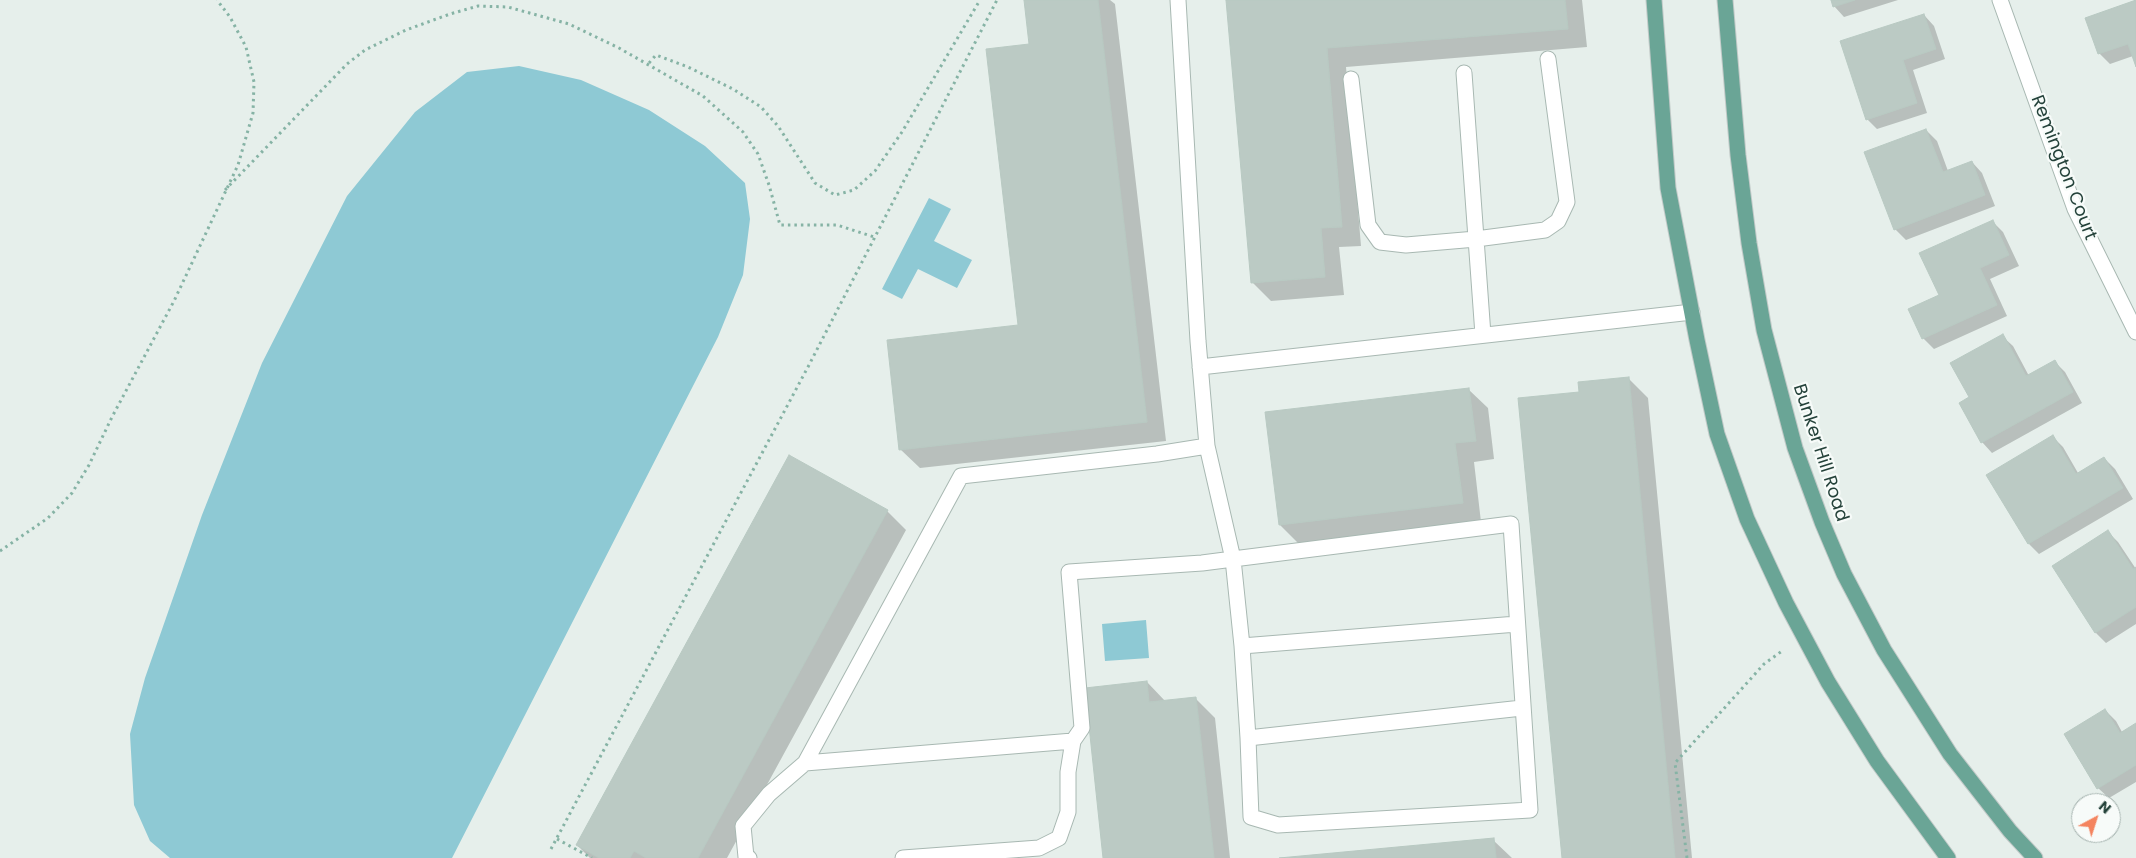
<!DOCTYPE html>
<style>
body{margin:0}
#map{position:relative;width:2136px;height:858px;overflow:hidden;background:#e6efeb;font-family:Poppins,sans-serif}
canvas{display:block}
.north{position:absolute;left:2071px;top:793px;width:50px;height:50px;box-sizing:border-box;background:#f7fbf9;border:1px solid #a3b1ad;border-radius:50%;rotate:40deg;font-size:14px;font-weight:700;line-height:20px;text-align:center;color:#24423a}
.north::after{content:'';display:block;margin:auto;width:18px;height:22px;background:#f4845f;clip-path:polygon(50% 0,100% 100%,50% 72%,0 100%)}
</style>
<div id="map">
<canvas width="2136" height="858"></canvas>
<div class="north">N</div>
</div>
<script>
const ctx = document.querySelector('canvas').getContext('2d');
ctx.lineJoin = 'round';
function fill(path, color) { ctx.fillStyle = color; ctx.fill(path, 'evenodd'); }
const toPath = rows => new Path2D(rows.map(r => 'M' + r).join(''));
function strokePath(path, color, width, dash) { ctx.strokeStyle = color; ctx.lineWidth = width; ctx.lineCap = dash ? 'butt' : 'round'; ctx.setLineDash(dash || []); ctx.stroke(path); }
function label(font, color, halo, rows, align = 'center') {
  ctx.font = font + ' Poppins,sans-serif'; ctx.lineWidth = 4.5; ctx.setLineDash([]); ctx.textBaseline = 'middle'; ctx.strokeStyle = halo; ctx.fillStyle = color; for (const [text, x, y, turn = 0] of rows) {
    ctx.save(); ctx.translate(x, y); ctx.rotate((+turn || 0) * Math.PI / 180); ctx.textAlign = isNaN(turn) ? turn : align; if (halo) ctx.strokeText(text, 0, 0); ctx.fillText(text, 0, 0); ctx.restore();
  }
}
const water = toPath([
 [519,66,581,80,649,110,705,146,745,183,750,219,743,275,718,337,452,858,170,858,150,841,134,805,130,734,145,678,202,515,262,363,347,196,415,112,467,72],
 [929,198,951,209,934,241,972,260,957,288,918,269,902,299,882,289],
 [1146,620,1149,658,1105,661,1102,624]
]);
const shadow = toPath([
 [1026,0,1110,0,1115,4,1166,441,920,468,900,449,1019,326,1031,45],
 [1228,0,1582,0,1587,47,1346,67,1361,246,1339,247,1344,295,1271,301,1252,282],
 [1832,0,1898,0,1844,17,1834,6],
 [2136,2,2136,63,2133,56,2110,64,2099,53],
 [1924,15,1934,26,1945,59,1913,70,1927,113,1877,129,1867,119],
 [1926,130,1937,141,1948,171,1972,162,1982,173,1995,206,1906,240,1895,229],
 [1993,222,2003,232,2019,266,1990,279,2007,316,1934,349,1923,338,1910,310,1940,296],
 [2002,336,2013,346,2029,376,2055,362,2065,372,2082,403,1992,453,1982,442,1970,398],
 [1629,379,1648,398,1692,858,1564,858,1581,394],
 [1468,389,1488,408,1494,459,1474,462,1481,522,1299,544,1280,525],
 [2053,437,2063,447,2078,473,2104,458,2115,469,2133,499,2039,554,2029,544],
 [887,511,906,530,727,858,590,858,577,845],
 [2108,532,2118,542,2136,569,2136,624,2106,643,2096,633,2053,566],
 [1147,682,1166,702,1196,699,1215,718,1230,858,1104,858],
 [2105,710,2116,721,2122,732,2136,724,2136,782,2109,798,2098,788],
 [1493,840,1512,858,1293,858]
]);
const building = toPath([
 [1024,0,1098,0,1147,422,899,450,887,340,1018,325,986,49,1029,44,1024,0],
 [1226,0,1565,0,1568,29,1327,48,1342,227,1321,228,1325,277,1251,283,1226,0],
 [1831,0,1855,0,1833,7,1831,0],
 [2136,0,2136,67,2128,44,2098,54,2085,18,2136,0],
 [1924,14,1936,49,1903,60,1917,103,1866,120,1840,41,1924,14],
 [1926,129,1943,172,1972,161,1985,195,1894,230,1864,152,1926,129],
 [1993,220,2009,255,1980,268,1997,305,1922,339,1908,309,1939,295,1919,253,1993,220],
 [2003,334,2026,376,2055,360,2073,392,1981,443,1959,403,1969,397,1950,363,2003,334],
 [1629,377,1675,858,1562,858,1518,398,1579,392,1578,382,1629,377],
 [1469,388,1476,441,1455,443,1463,503,1279,525,1265,412,1469,388],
 [2053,435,2076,474,2104,457,2123,488,2028,544,1986,475,2053,435],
 [789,455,888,510,698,858,646,858,634,851,630,858,599,858,576,845,789,455],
 [2108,530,2133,569,2136,567,2136,607,2095,633,2052,566,2108,530],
 [1147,681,1149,702,1196,697,1214,858,1103,858,1085,688,1147,681],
 [2105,709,2120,733,2136,723,2136,765,2097,789,2064,734,2105,709],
 [1494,838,1496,858,1279,858,1494,838]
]);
const path = toPath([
 [649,63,656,55,688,67,733,89,761,107,778,126,815,183,835,195,854,190,875,171,902,132,980,0],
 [225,190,347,64,365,50,406,30,450,14,478,6,508,7,569,24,619,48,703,96,743,132,758,154,769,185,780,225,837,225,874,237],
 [0,551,48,518,72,493,89,465,112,417,174,301,238,165,253,113,254,82,246,47,230,17,217,0],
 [557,839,592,858],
 [551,849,809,365,997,0],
 [1687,858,1675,763,1764,664,1782,651]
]);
const minor = toPath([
 [1178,0,1198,341,1207,446,1233,559,1202,563,1069,572,1082,728,1073,741,805,763,961,476,1157,454,1207,446],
 [2000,0,2075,209,2136,332],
 [1464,73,1483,335],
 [1351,79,1368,225,1380,242,1406,245,1476,239,1545,230,1558,221,1567,202,1548,59],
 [1200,367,1692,312],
 [1242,646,1517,624],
 [1248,738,1251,817,1278,825,1530,810,1511,524,1233,559,1242,646,1248,738,1522,708],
 [749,858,746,857,743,826,769,794,805,763],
 [903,858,1039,848,1059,838,1068,812,1068,772,1073,741]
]);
const major = toPath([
 [1654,0,1668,188,1697,340,1717,434,1747,519,1786,603,1828,682,1877,761,1948,858],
 [1725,0,1738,155,1749,243,1764,330,1795,448,1822,522,1844,574,1884,650,1950,754,2010,831,2035,858]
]);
const streetNames = [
 ["Remington Court",2063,168,69],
 ["Bunker Hill Road",1820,453,72]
];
fill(water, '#8ec9d4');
fill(shadow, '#0003');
fill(building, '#bbcac4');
strokePath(building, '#b8c9c2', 1);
strokePath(minor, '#a8b8b2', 17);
strokePath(major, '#c2cac8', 17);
strokePath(path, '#86b3a5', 3, [2.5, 4]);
strokePath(minor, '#fff', 15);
strokePath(major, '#6aa596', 15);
label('18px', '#24423a', '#f7fbf9', streetNames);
</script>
